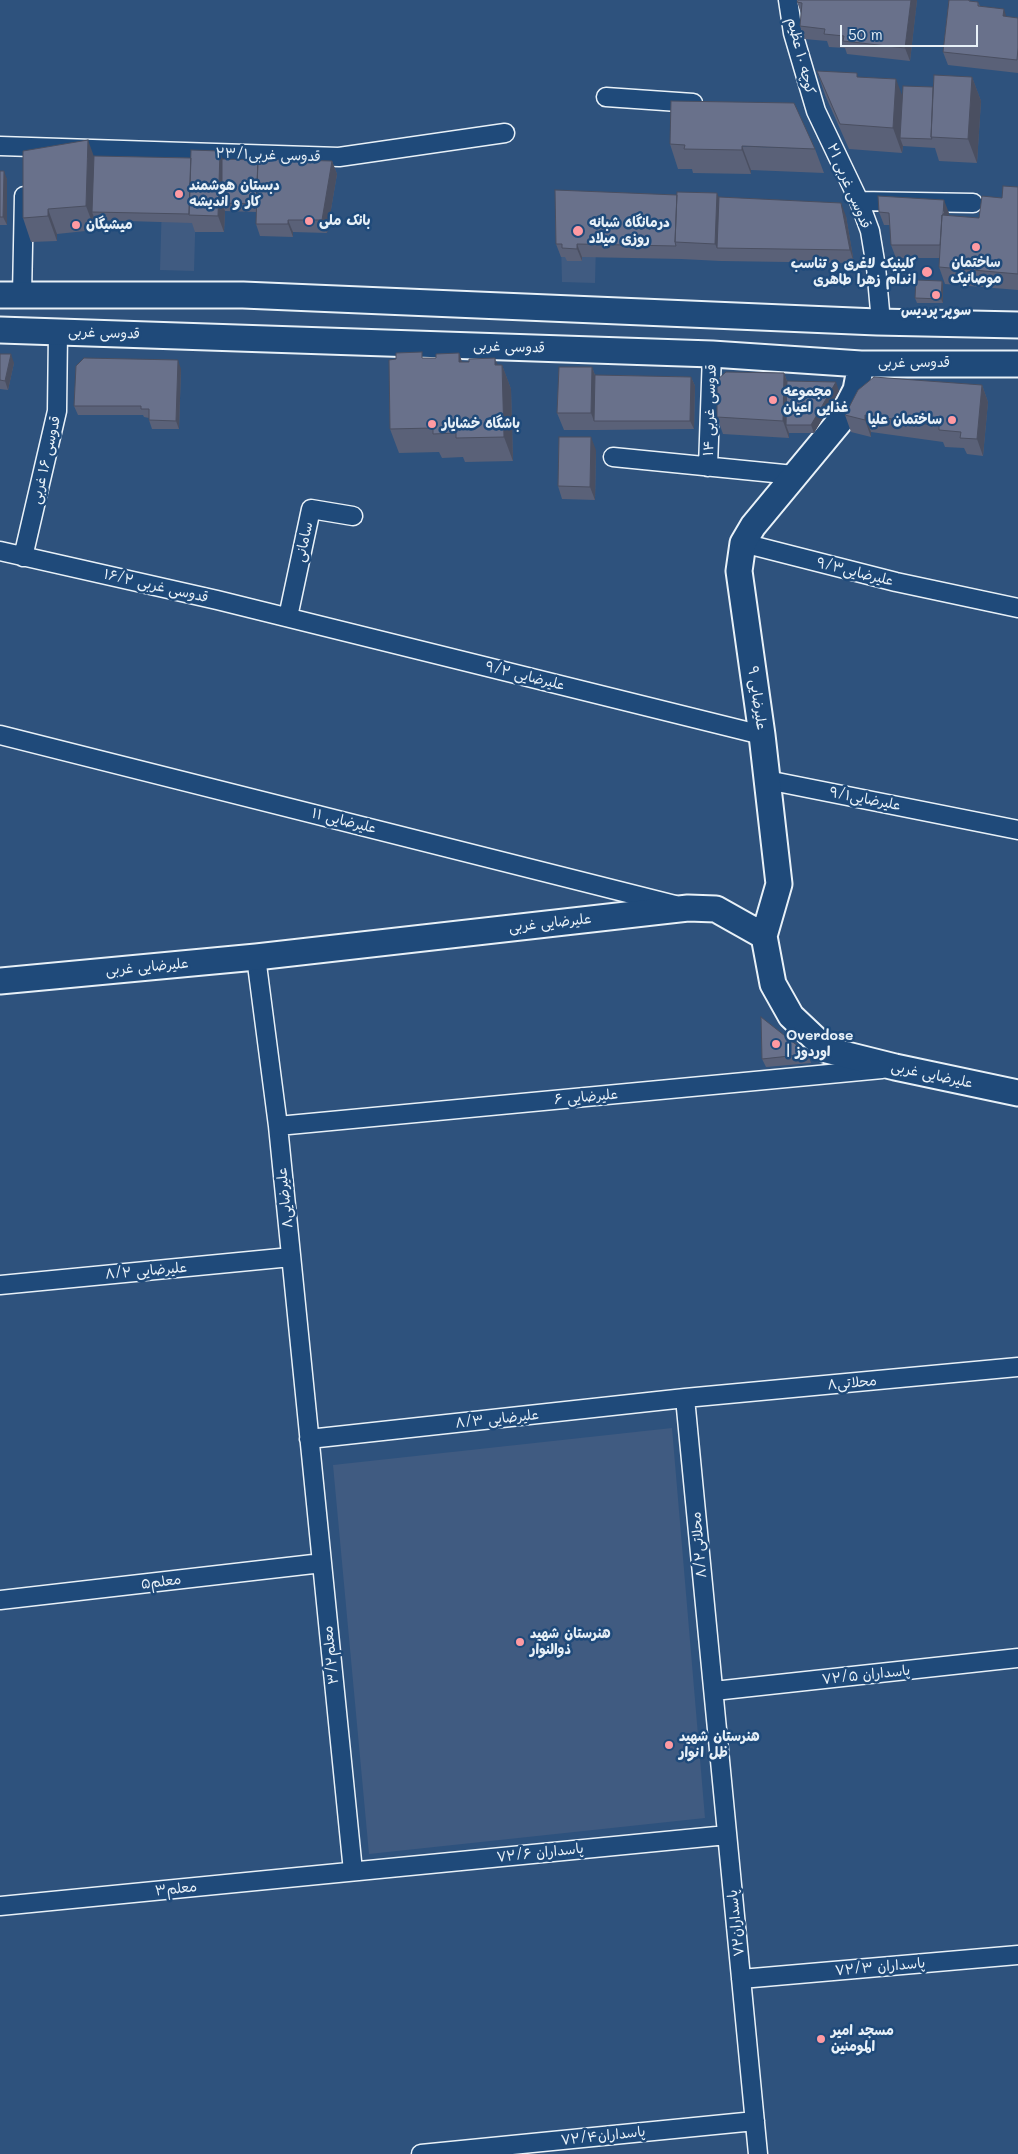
<!DOCTYPE html>
<meta charset="utf-8">
<style>
body{margin:0}
#map{position:relative;width:1018px;height:2154px;overflow:hidden;background:#2e527d;font-family:Mali,sans-serif}
canvas{display:block}
.scale{position:absolute;left:840px;top:25px;width:138px;height:22px;box-sizing:border-box;border:2px solid #e8f1f8;border-top:0;padding-left:6px;font-size:15px;line-height:18px;white-space:nowrap;color:#e8f1f8;-webkit-text-stroke:4px #1f4a7a;paint-order:stroke}
</style>
<div id="map">
<canvas width="1018" height="2154"></canvas>
<div class="scale">50 m</div>
</div>
<script>
const ctx = document.querySelector('canvas').getContext('2d');
ctx.lineJoin = 'round';
function fill(path, color) { ctx.fillStyle = color; ctx.fill(path, 'evenodd'); }
const toPath = rows => new Path2D(rows.map(r => 'M' + r).join(''));
function strokePath(path, color, width, dash) { ctx.strokeStyle = color; ctx.lineWidth = width; ctx.lineCap = dash ? 'butt' : 'round'; ctx.setLineDash(dash || []); ctx.stroke(path); }
function label(font, color, halo, rows, align = 'center') {
  ctx.font = font + ' Mali,"Playpen Sans Arabic",sans-serif'; ctx.lineWidth = 5; ctx.setLineDash([]); ctx.textBaseline = 'middle'; ctx.strokeStyle = halo; ctx.fillStyle = color; for (const [text, x, y, turn = 0] of rows) {
    ctx.save(); ctx.translate(x, y); ctx.rotate((+turn || 0) * Math.PI / 180); ctx.textAlign = isNaN(turn) ? turn : align; if (halo) ctx.strokeText(text, 0, 0); ctx.fillText(text, 0, 0); ctx.restore();
  }
}
const built = toPath([
 [163,166,197,167,194,271,160,270],
 [560,203,597,205,595,283,562,282],
 [672,1428,705,1818,369,1854,333,1465]
]);
const street = toPath([
 [788,0,793,33,816,111,859,201,870,231,876,267,881,322],
 [606,97,693,103],
 [0,146,339,157,505,133],
 [859,201,973,203],
 [22,295,24,196],
 [613,457,794,475],
 [708,467,712,354],
 [743,543,896,582,1018,608],
 [0,551,217,600,762,735],
 [23,557,57,411,58,332],
 [288,617,311,509,353,516],
 [0,735,675,905],
 [767,780,1018,830],
 [256,957,278,1126,353,1871],
 [278,1126,882,1069],
 [0,1285,291,1257],
 [685,1398,758,2154],
 [309,1439,685,1398,1018,1367],
 [0,1600,322,1563],
 [714,1691,1018,1658],
 [0,1906,727,1835],
 [741,1979,1018,1955],
 [421,2154,755,2121]
]);
const secondary = toPath([
 [0,295,243,295,877,322,1018,325],
 [0,330,712,354,861,364,1018,364],
 [764,936,779,884,762,735,739,571,743,543,753,526,840,421,856,390,861,364],
 [0,981,256,957,688,908,716,909,764,936,773,984,791,1016,827,1050,895,1067,1018,1093]
]);
const wall = toPath([
 [917,0,910,61,847,54,845,48,829,47,827,41,804,39,800,26,801,13,797,2],
 [949,0,970,0,970,1,978,2,980,6,1007,17,1018,18,1018,73,948,65,943,52],
 [817,71,858,77,902,95,972,77,981,101,977,163,939,161,935,148,903,146,902,153,849,149,825,95],
 [670,144,815,149,824,173,751,170,751,174,693,173,692,169,678,169],
 [220,151,222,159,332,161,337,174,327,233,293,232,293,237,260,236,256,224,256,212,225,211,224,232,195,232,192,223,95,220,95,230,57,234,57,241,31,242,23,218,94,156,191,158],
 [0,171,7,179,7,225,0,225],
 [1018,187,1018,290,945,284,939,267,940,258,896,258,891,245,890,225,884,225,879,212,949,213,948,216,979,218,1002,198],
 [719,197,846,216,854,263,721,261,681,259,582,257,582,261,567,261,565,257,561,257,556,244],
 [942,281,943,285,943,303,917,303,915,298],
 [459,353,462,362,502,365,511,389,513,461,465,462,463,457,442,458,439,452,399,453,390,429,396,359,436,358],
 [0,354,14,363,8,390,0,389],
 [592,367,595,375,691,377,695,386,694,429,597,430,564,430,557,413],
 [181,369,179,429,152,429,149,420,149,418,144,417,143,415,78,415,74,406],
 [784,373,787,381,839,391,814,433,789,433,789,438,723,434,717,417],
 [982,385,988,402,983,456,967,454,964,448,945,447,943,442,871,432,871,437,851,432,845,415],
 [596,450,595,500,562,499,558,486],
 [808,1054,811,1063,766,1067,762,1059]
]);
const shadedWall = toPath([
 [911,0,917,0,910,61,905,48],
 [1004,9,1008,22,1003,16],
 [972,77,981,101,977,163,968,139],
 [896,79,905,103,900,138,903,146,902,153,893,128],
 [88,140,97,165,92,212,95,220,95,230,86,206],
 [742,146,751,170,751,174,742,150],
 [220,151,226,168,222,203,225,211,224,232,218,216],
 [332,161,337,174,327,233,322,220],
 [4,171,7,179,7,225,3,217],
 [717,193,724,210,717,248,715,244],
 [944,200,949,213,947,258,942,245],
 [841,203,846,216,854,263,850,250],
 [48,209,57,234,57,241,48,216],
 [288,220,293,232,293,237,288,224],
 [577,244,582,257,582,261,577,249],
 [942,281,943,285,943,303,941,299],
 [459,353,467,377,459,362],
 [11,354,14,363,8,390,5,381],
 [495,358,503,379,502,365,511,389,513,461,504,437],
 [178,360,181,369,179,429,176,421],
 [592,367,598,384,594,421,591,413],
 [784,373,790,390,786,425,789,433,789,438,783,421],
 [691,377,695,386,694,429,690,421],
 [836,382,839,391,814,433,811,425],
 [982,385,988,402,983,456,977,439],
 [865,415,871,432,871,437,865,420],
 [591,437,596,450,595,500,590,487]
]);
const building = toPath([
 [798,0,911,0,905,48,843,41,844,36,824,34,825,29,800,26,802,3,797,2,798,0],
 [949,0,969,0,969,1,978,2,978,6,1004,9,1003,16,1018,18,1018,48,1017,60,943,52,949,0],
 [817,71,857,73,857,77,896,79,893,128,840,124,817,71],
 [934,75,972,77,968,139,931,137,934,75],
 [903,86,933,87,931,137,932,139,900,138,903,86],
 [671,101,794,103,815,149,742,146,742,150,684,149,685,145,670,144,671,101],
 [88,140,86,206,48,209,48,216,23,218,23,151,88,140],
 [191,150,220,151,218,216,189,215,191,150],
 [94,156,191,158,189,214,92,212,94,156],
 [222,159,258,160,256,204,222,203,222,159],
 [258,159,332,161,322,220,288,220,288,224,256,224,258,159],
 [0,171,4,171,3,217,0,217,0,171],
 [1003,186,1018,187,1018,274,939,267,942,215,979,218,982,196,1002,198,1003,186],
 [555,190,677,195,675,242,676,246,577,244,577,249,562,248,562,244,556,244,555,190],
 [677,192,717,193,715,244,675,242,677,192],
 [878,196,944,200,943,215,942,215,940,245,891,245,889,213,879,212,878,196],
 [719,197,841,203,850,250,717,248,719,197],
 [916,280,942,281,941,299,915,298,916,280],
 [422,352,422,358,436,358,436,354,459,353,459,362,469,362,469,359,495,358,495,365,502,365,504,437,456,438,456,433,433,434,433,428,390,429,389,360,396,359,396,353,422,352],
 [0,354,11,354,5,381,0,380,0,354],
 [84,358,178,360,176,421,149,420,149,409,141,409,141,406,74,406,76,366,84,358],
 [559,367,592,367,591,413,557,413,559,367],
 [726,372,784,373,783,421,717,417,717,380,726,372],
 [595,375,691,377,690,421,594,421,595,375],
 [874,377,982,385,977,439,960,438,961,432,939,430,939,426,865,415,865,420,845,415,858,390,874,377],
 [787,381,836,382,811,425,786,425,787,381],
 [559,437,591,437,590,487,558,486,559,437],
 [761,1017,808,1054,762,1059,761,1017]
]);
const markers = [
 [179,194,5,"#ff9aa2"],
 [309,221,5,"#ff9aa2"],
 [76,225,5,"#ff9aa2"],
 [578,231,6,"#ff9aa2"],
 [976,247,5,"#ff9aa2"],
 [927,272,6,"#ff9aa2"],
 [936,295,5,"#ff9aa2"],
 [773,400,5,"#ff9aa2"],
 [952,420,5,"#ff9aa2"],
 [432,424,5,"#ff9aa2"],
 [776,1044,5,"#ff9aa2"],
 [520,1642,5,"#ff9aa2"],
 [669,1745,5,"#ff9aa2"],
 [821,2039,5,"#ff9aa2"]
];
const streetNames = [
 ["کوچه ۱۰ عظیم",801,56,76],
 ["قدوسی غربی۲۳/۱",268,155,2],
 ["۲۱ قدوسی غربی",849,186,67],
 ["قدوسی غربی",104,333,2],
 ["قدوسی غربی",509,347,2],
 ["قدوسی غربی",914,363],
 ["۱۴ قدوسی غربی",710,410,-88],
 ["قدوسی ۱۶ غربی",46,460,-77],
 ["سامانی",304,542,-78],
 ["علیرضایی۹/۳",855,572,14],
 ["۱۶/۲ قدوسی غربی",156,586,13],
 ["۹/۲ علیرضایی",525,676,14],
 ["۹ علیرضایی",757,698,82],
 ["علیرضایی۹/۱",865,799,11],
 ["۱۱ علیرضایی",344,821,14],
 ["علیرضایی غربی",550,923,-6],
 ["علیرضایی غربی",147,967,-5],
 ["علیرضایی غربی",932,1075,12],
 ["۶ علیرضایی",586,1097,-5],
 ["علیرضایی۸",285,1198,-96],
 ["علیرضایی ۸/۲",146,1271,-5],
 ["محلاتی۸",852,1383,-5],
 ["۸/۳ علیرضایی",497,1419,-6],
 ["محلاتی۸/۲",699,1545,-95],
 ["معلم۵",161,1582,-7],
 ["معلم۳/۲",331,1655,-96],
 ["۷۲/۵ پاسداران",866,1675,-6],
 ["۷۲/۶ پاسداران",540,1853,-6],
 ["معلم۳",176,1889,-6],
 ["پاسداران۷۲",736,1923,-96],
 ["۷۲/۳ پاسداران",880,1967,-5],
 ["پاسداران۷۲/۴",603,2136,-6]
];
const poiNames = [
 ["دبستان هوشمند",189,186],
 ["کار و اندیشه",189,202],
 ["بانک ملی",319,221],
 ["درمانگاه شبانه",589,223],
 ["روزی میلاد",589,239],
 ["میشیگان",86,225],
 ["ساختمان",976,263,"center"],
 ["موصانیک",976,279,"center"],
 ["کلینیک لاغری و تناسب",916,264,"right"],
 ["اندام زهرا طاهری",916,280,"right"],
 ["سوپر پردیس",936,311,"center"],
 ["مجموعه",783,392],
 ["غذایی اعیان",783,408],
 ["ساختمان علیا",942,420,"right"],
 ["باشگاه خشایار",442,424],
 ["Overdose",786,1036],
 ["| اوردوز",786,1052],
 ["هنرستان شهید",530,1634],
 ["ذوالنوار",530,1650],
 ["هنرستان شهید",679,1737],
 ["ظل انوار",679,1753],
 ["مسجد امیر",831,2031],
 ["المومنین",831,2047]
];
fill(built, '#405b81');
strokePath(street, '#e8f1f8', 21);
strokePath(secondary, '#e8f1f8', 29);
strokePath(street, '#1f4a7a', 18);
strokePath(secondary, '#1f4a7a', 25);
fill(wall, '#5a6178');
fill(shadedWall, '#4a4f61');
fill(building, '#69718b');
strokePath(building, '#4a4f61', 1);
for (const [x, y, r, color] of markers) { const dot = new Path2D(); dot.arc(x, y, r, 0, 2 * Math.PI); ctx.fillStyle = color; ctx.fill(dot); strokePath(dot, '#1f4a7a', 2); }
label('14px', '#e8f1f8', '#1f4a7a', streetNames);
label('bold 14px', '#e8f1f8', '#1f4a7a', poiNames, 'left');
</script>
